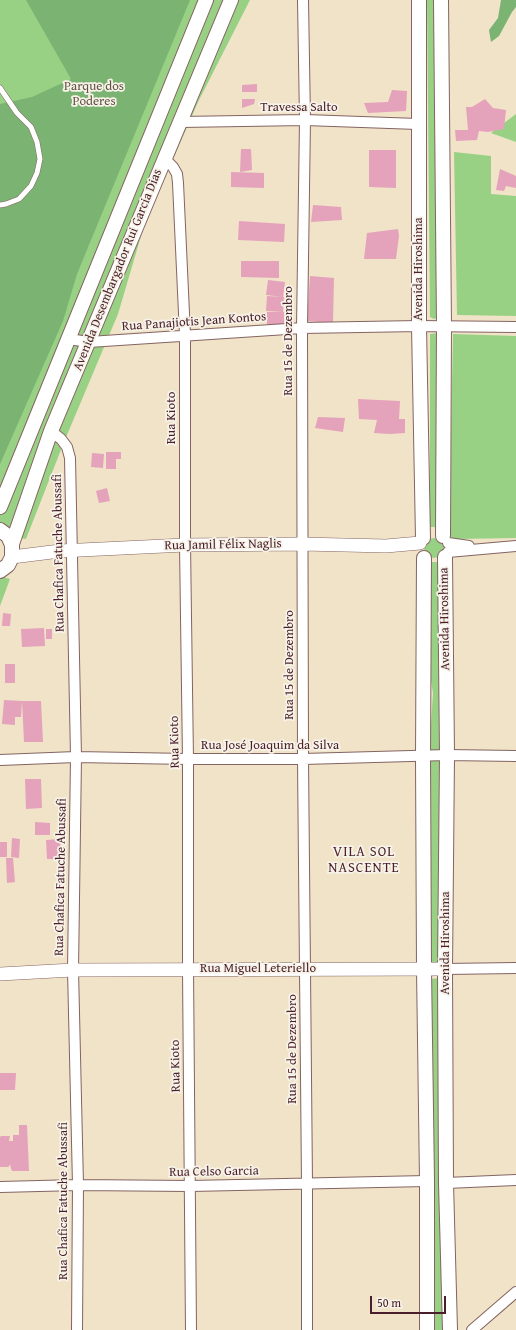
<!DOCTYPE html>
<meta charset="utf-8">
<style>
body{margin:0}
#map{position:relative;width:516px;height:1330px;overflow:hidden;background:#f0e3c8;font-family:"Gentium Book Plus",serif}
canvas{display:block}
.scale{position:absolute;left:370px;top:1296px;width:76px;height:18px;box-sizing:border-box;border:2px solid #4a1f2b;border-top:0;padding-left:5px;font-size:12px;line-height:14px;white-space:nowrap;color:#4a1f2b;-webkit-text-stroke:3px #f7f3e8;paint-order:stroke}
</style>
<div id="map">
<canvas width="516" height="1330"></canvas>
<div class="scale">50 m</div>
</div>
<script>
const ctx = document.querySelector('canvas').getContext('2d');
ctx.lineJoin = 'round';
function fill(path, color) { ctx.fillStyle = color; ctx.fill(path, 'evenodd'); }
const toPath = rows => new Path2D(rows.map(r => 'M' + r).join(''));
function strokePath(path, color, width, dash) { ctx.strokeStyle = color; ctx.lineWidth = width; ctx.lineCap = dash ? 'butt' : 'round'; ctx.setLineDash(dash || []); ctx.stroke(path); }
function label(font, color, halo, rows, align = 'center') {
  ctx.font = font + ' "Gentium Book Plus",serif'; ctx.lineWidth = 3.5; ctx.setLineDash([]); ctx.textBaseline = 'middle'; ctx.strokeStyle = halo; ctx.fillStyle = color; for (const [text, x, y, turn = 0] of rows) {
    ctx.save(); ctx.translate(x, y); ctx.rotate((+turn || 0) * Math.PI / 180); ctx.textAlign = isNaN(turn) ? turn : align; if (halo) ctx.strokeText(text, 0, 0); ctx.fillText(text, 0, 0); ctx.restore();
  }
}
const green = toPath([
 [0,0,250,0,199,100,174,157,164,158,118,314,64,442,26,539,0,536],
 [427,0,436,0,439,317,434,319,430,317],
 [516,114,516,142,491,133],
 [454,152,491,156,491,194,516,196,516,316,457,315],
 [439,333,441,527,428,527,430,467,430,334],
 [453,334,516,336,516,538,456,539,451,537,449,533],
 '424 548a10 10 0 1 1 20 0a10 10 0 1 1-20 0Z',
 [428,562,442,562,441,963,431,964,429,754,433,693,429,669],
 [0,576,10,579,0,606],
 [442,978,446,1330,433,1330,430,979]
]);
const forest = toPath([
 [26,0,190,0,77,274,63,321,0,464,0,104,32,97,71,79],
 [501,0,516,0,516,7,512,12,499,36,491,42,489,30,498,18]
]);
const building = toPath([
 [257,84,257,92,242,92,242,85],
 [392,90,407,91,406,111,368,113,364,103,388,102],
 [242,99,255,99,254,104,242,108],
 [485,99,493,108,506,110,504,129,488,132,479,131,477,140,456,141,455,130,468,130,466,107,472,107],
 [241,149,251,149,252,170,240,172],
 [369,150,396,150,396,188,369,187],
 [500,169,516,176,516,188,506,186,504,191,496,190],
 [231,172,264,173,264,188,231,187],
 [313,205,341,207,342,220,311,222],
 [239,221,285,224,284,242,238,240],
 [398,229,399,236,396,259,364,259,367,233],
 [241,261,279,261,279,278,241,277],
 [310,276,334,278,333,323,307,321],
 [268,280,285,282,283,297,266,295],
 [267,296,284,297,283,312,266,311],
 [267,312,284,312,284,326,267,327],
 [358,399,400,401,399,419,405,419,405,433,390,434,374,433,377,420,359,419],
 [318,417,345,418,343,432,315,428],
 [106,452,121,452,121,459,116,459,116,469,106,469],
 [92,453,104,454,103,468,91,467],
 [107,488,110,501,99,503,96,491],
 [3,613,11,614,10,626,2,626],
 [44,628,45,646,22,647,21,629],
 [46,629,52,629,52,639,46,639],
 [5,664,15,664,15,683,5,683],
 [4,700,22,701,21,717,15,717,15,725,2,724],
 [22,701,41,701,43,742,24,742],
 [25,779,41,779,42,808,26,809],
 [35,822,50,823,50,835,35,835],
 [12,838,20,839,19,858,11,857],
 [60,839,61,859,47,859,46,840],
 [0,842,7,842,7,857,0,857],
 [6,858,13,858,15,882,7,883],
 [0,1073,16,1073,15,1090,0,1090],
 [19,1125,27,1125,29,1171,12,1171,10,1165,9,1165,9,1167,0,1167,0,1137,1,1136,10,1136,9,1141,13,1141,13,1135,19,1135]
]);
const service = toPath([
 [0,88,17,113,31,127,37,142,40,159,37,173,31,186,19,199,6,204,0,205]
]);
const minor = toPath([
 [303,0,305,120,302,328,303,759,307,1183,307,1330],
 [180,122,305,120,418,124],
 [164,158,173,167,177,174,178,183,185,335,185,545,188,759,188,969,191,1330],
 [68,339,89,342,302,328,419,326,516,327],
 [51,431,61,439,67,447,70,458,76,757,73,970,78,1185,77,1330],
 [448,543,469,546],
 [448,552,516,546],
 [0,760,76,757,188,759,303,759,447,755,516,756],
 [445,969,516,968],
 [446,1183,516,1180],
 [0,1187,78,1185,190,1186,427,1181],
 [472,1330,516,1292]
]);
const tertiary = toPath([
 [12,557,60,551,185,545,302,544,386,546,420,543],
 [0,974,73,970,445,969]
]);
const secondary = toPath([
 [419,0,419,326,423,538],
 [441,0,444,326,443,536],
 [0,507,206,0],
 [0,530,8,536,12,545,12,557,8,565,0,571],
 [12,544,51,431,231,0],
 [445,557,447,755,445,969,446,1183,450,1330],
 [424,558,423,756,424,969,427,1181,427,1330]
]);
const parkNames = [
 ["Parque dos",94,87],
 ["Poderes",94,102]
];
const streetNames = [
 ["Travessa Salto",299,108],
 ["Avenida Hiroshima",419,269,-90],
 ["Avenida Desembargador Rui Garcia Dias",118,270,-68],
 ["Rua Panajiotis Jean Kontos",194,322,-4],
 ["Rua 15 de Dezembro",289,341,-90],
 ["Rua Kioto",172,418,-90],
 ["Rua Jamil Félix Naglis",223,545,-1],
 ["Rua Chafica Fatuche Abussafi",59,553,-91],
 ["Avenida Hiroshima",445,619,-91],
 ["Rua 15 de Dezembro",290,665,-90],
 ["Rua Kioto",175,742,-91],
 ["Rua José Joaquim da Silva",270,746],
 ["Rua Chafica Fatuche Abussafi",61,877,-89],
 ["Avenida Hiroshima",446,943,-90],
 ["Rua Miguel Leteriello",258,969],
 ["Rua 15 de Dezembro",293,1049,-90],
 ["Rua Kioto",176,1066,-91],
 ["Rua Celso Garcia",214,1172,-1],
 ["Rua Chafica Fatuche Abussafi",64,1201,-90]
];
const neighbourhoodNames = [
 ["VILA SOL",364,852],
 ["NASCENTE",364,868]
];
fill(green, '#98d184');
fill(forest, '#7ab372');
fill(building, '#e5a2bb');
strokePath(service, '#846462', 6);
strokePath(minor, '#846462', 12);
strokePath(tertiary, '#846462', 14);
strokePath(secondary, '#846462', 16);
strokePath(service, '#fff', 5);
strokePath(minor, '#fff', 10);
strokePath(tertiary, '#fff', 13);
strokePath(secondary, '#fff', 14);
label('13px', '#615446', '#f7f3e8', parkNames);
label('13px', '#4a1f2b', '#f7f3e8', streetNames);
ctx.letterSpacing = '1px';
label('14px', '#4a1f2b', '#f7f3e8', neighbourhoodNames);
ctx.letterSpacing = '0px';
</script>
